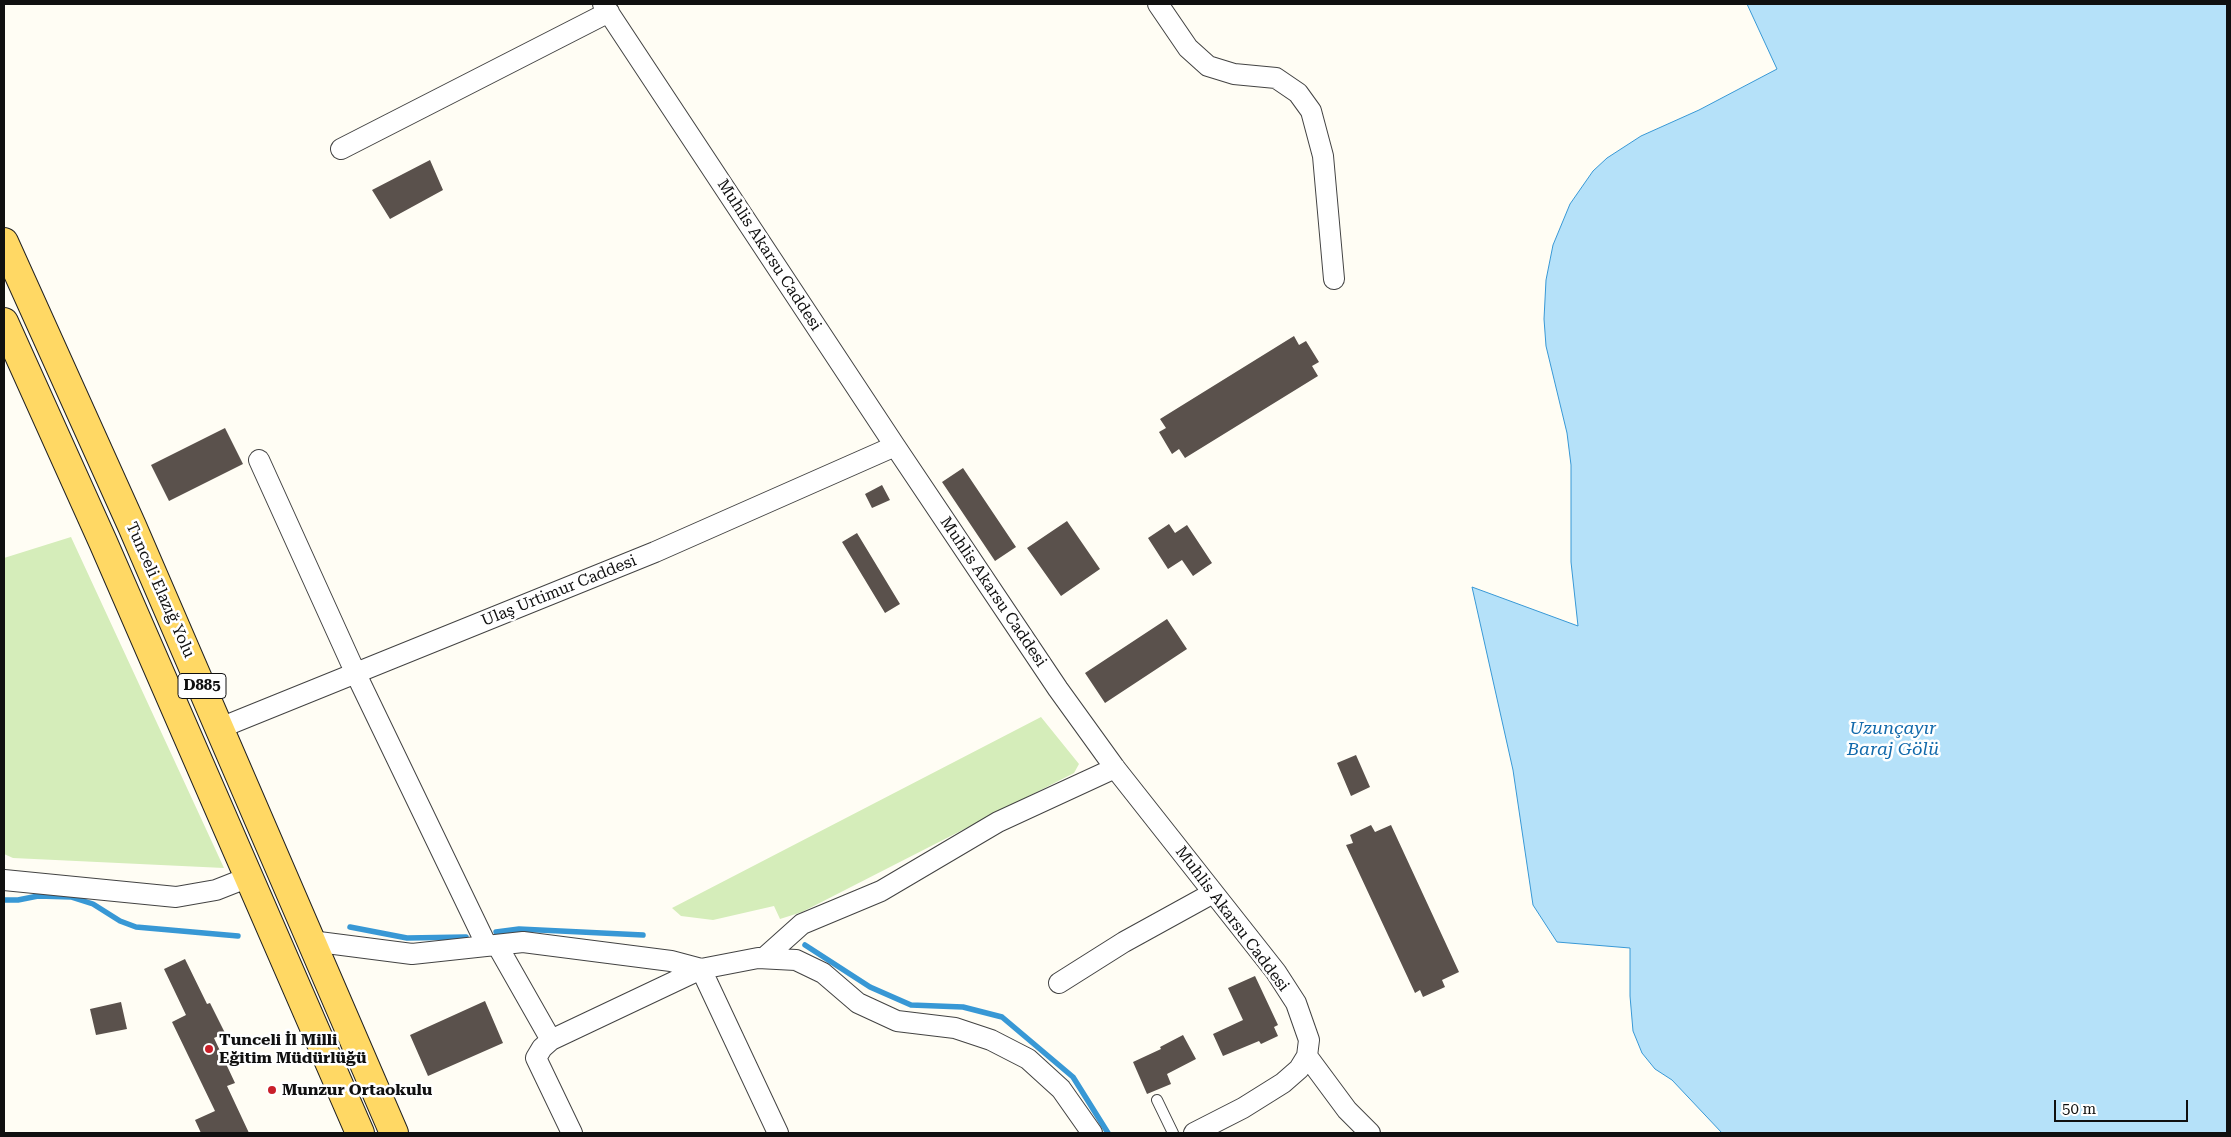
<!DOCTYPE html>
<meta charset="utf-8">
<style>
body{margin:0}
#map{position:relative;width:2231px;height:1137px;overflow:hidden;background:#fffdf4;font-family:"Roboto Serif",serif}
canvas{display:block}
.frame{position:absolute;inset:0;border:5px solid #101010;pointer-events:none}
.scale{position:absolute;left:2054px;top:1100px;width:134px;height:22px;box-sizing:border-box;border:2px solid #101010;border-top:0;padding-left:6px;font-size:15px;line-height:18px;white-space:nowrap;color:#101010;-webkit-text-stroke:4px #fff;paint-order:stroke}
</style>
<div id="map">
<canvas width="2231" height="1137"></canvas>
<div class="frame"></div>
<div class="scale">50 m</div>
</div>
<script>
const ctx = document.querySelector('canvas').getContext('2d');
ctx.lineJoin = 'round';
function fill(path, color) { ctx.fillStyle = color; ctx.fill(path, 'evenodd'); }
const toPath = rows => new Path2D(rows.map(r => 'M' + r).join(''));
function strokePath(path, color, width, dash) { ctx.strokeStyle = color; ctx.lineWidth = width; ctx.lineCap = dash ? 'butt' : 'round'; ctx.setLineDash(dash || []); ctx.stroke(path); }
function label(font, color, halo, rows, align = 'center') {
  ctx.font = font + ' "Roboto Serif",serif'; ctx.lineWidth = 5; ctx.setLineDash([]); ctx.textBaseline = 'middle'; ctx.strokeStyle = halo; ctx.fillStyle = color; for (const [text, x, y, turn = 0] of rows) {
    ctx.save(); ctx.translate(x, y); ctx.rotate((+turn || 0) * Math.PI / 180); ctx.textAlign = isNaN(turn) ? turn : align; if (halo) ctx.strokeText(text, 0, 0); ctx.fillText(text, 0, 0); ctx.restore();
  }
}
const green = toPath([
 [71,537,224,868,13,858,4,854,4,558],
 [1041,717,1079,764,1074,773,802,912,780,919,774,906,713,920,681,916,672,908]
]);
const water = toPath([
 [1747,4,2227,4,2227,1133,1722,1133,1672,1080,1655,1069,1642,1053,1633,1031,1630,996,1630,948,1557,942,1533,905,1513,770,1472,587,1578,626,1571,562,1571,465,1567,433,1546,346,1544,319,1546,280,1553,245,1570,204,1593,171,1607,158,1641,136,1699,110,1777,69,1747,4]
]);
const stream = toPath([
 [4,900,18,900,38,896,71,897,93,904,120,921,136,927,238,936],
 [350,927,407,938,466,937],
 [496,932,519,929,643,935],
 [805,945,870,987,911,1005,963,1007,1002,1017,1073,1077,1108,1133]
]);
const building = toPath([
 [430,160,443,190,390,219,372,190],
 [1294,336,1299,345,1306,341,1319,362,1312,366,1318,376,1185,458,1179,449,1172,454,1159,432,1166,428,1160,419],
 [225,428,243,464,169,501,151,465],
 [963,468,1016,547,995,561,942,482],
 [882,485,890,500,872,508,865,494],
 [1067,521,1100,569,1061,596,1027,548],
 [1169,524,1175,533,1187,525,1212,563,1193,576,1182,560,1168,569,1148,538],
 [857,533,900,604,885,613,842,542],
 [1167,619,1187,649,1105,703,1085,673],
 [1356,755,1370,787,1351,796,1337,763],
 [1371,825,1375,832,1391,825,1459,972,1442,980,1445,987,1423,997,1420,990,1415,993,1346,845,1353,843,1350,835],
 [185,959,207,1004,210,1003,225,1033,214,1038,235,1083,227,1086,249,1133,201,1133,195,1120,215,1111,172,1022,186,1015,164,969],
 [1255,976,1278,1025,1274,1027,1278,1036,1261,1044,1259,1041,1223,1056,1213,1034,1243,1020,1228,988],
 [485,1001,503,1043,428,1076,410,1035],
 [121,1002,127,1029,96,1035,90,1009],
 [1183,1035,1196,1059,1167,1074,1171,1084,1147,1094,1133,1062,1161,1049,1160,1047]
]);
const service = toPath([
 [1157,1100,1173,1133]
]);
const minor = toPath([
 [603,4,895,446,1058,689,1115,768,1276,972,1296,1003,1309,1040,1307,1056,1299,1069,1283,1083,1243,1108,1194,1133],
 [1158,4,1188,48,1208,66,1234,74,1276,78,1298,93,1311,111,1323,156,1334,279],
 [341,149,609,12],
 [259,460,356,674,487,946],
 [220,728,655,552,895,446],
 [4,880,176,897,216,890,249,877],
 [311,941,412,954,523,942,671,961,701,969,758,958,796,960,823,973,858,1003,897,1021,955,1028,991,1040,1028,1059,1061,1089,1092,1133],
 [497,945,551,1040],
 [764,958,802,924,881,891,998,822,1115,768],
 [1059,983,1124,942,1213,893],
 [1307,1056,1347,1110,1370,1133],
 [572,1133,536,1058,542,1048,551,1040,701,969,778,1133]
]);
const primary = toPath([
 [4,242,132,526,394,1133],
 [4,322,103,542,360,1133]
]);
const markers = [
 [209,1049,5,"#c91f29"],
 [272,1090,5,"#c91f29"]
];
const shields = [
 [202,686,48]
];
const shieldNames = [
 ["D885",202,686]
];
const streetNames = [
 ["Muhlis Akarsu Caddesi",769,255,57],
 ["Tunceli Elazığ Yolu",160,590,66],
 ["Ulaş Urtimur Caddesi",559,591,-22],
 ["Muhlis Akarsu Caddesi",993,592,56],
 ["Muhlis Akarsu Caddesi",1232,919,53]
];
const poiNames = [
 ["Tunceli İl Milli",219,1040],
 ["Eğitim Müdürlüğü",219,1058],
 ["Munzur Ortaokulu",282,1090]
];
const waterNames = [
 ["Uzunçayır",1893,729],
 ["Baraj Gölü",1893,750]
];
fill(green, '#d5edba');
fill(water, '#b5e1f9');
strokePath(water, '#3898d5', 1);
strokePath(stream, '#3898d5', 5.5);
fill(building, '#5a514c');
strokePath(service, '#434343', 12);
strokePath(minor, '#434343', 22);
strokePath(primary, '#212121', 30);
strokePath(service, '#fff', 10);
strokePath(minor, '#fff', 20);
strokePath(primary, '#ffd864', 28);
for (const [x, y, r, color] of markers) { const dot = new Path2D(); dot.arc(x, y, r, 0, 2 * Math.PI); ctx.fillStyle = color; ctx.fill(dot); strokePath(dot, '#fff', 2); }
for (const [x, y, w] of shields) { const box = new Path2D(); box.roundRect(x - w / 2, y - 12.5, w, 25, 4); ctx.fillStyle = '#fff'; ctx.fill(box); strokePath(box, '#101010', 1); }
label('bold 15px', '#101010', null, shieldNames);
label('16px', '#101010', '#fff', streetNames);
label('bold 16px', '#101010', '#fff', poiNames, 'left');
label('italic 18px', '#1169ab', '#fff', waterNames);
</script>
